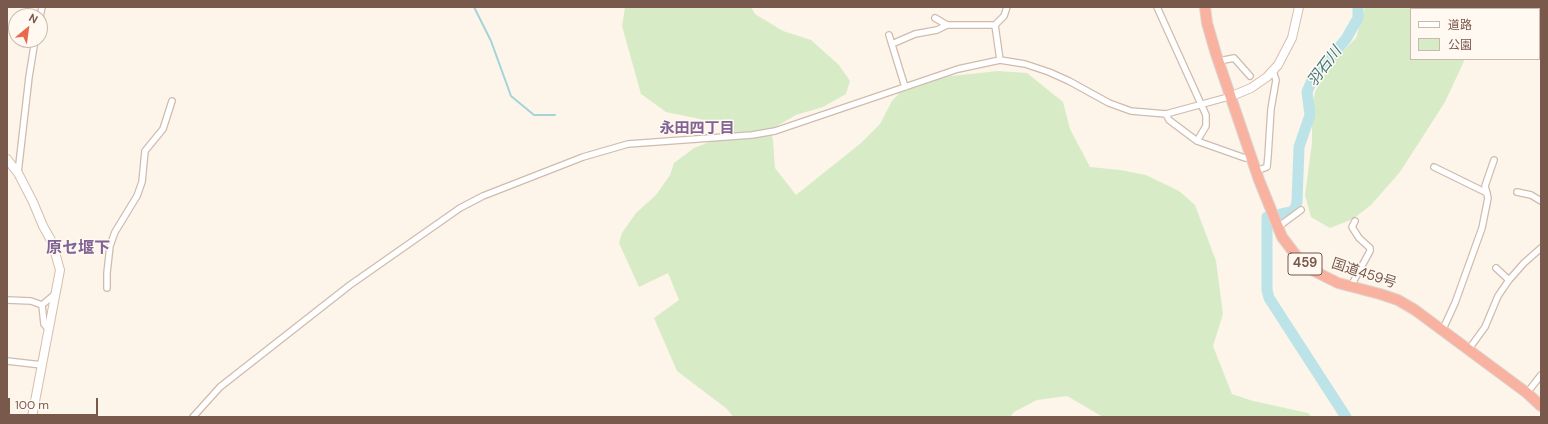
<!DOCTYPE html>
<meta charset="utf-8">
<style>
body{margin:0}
#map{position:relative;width:1548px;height:424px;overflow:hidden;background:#fdf5e9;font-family:"DM Sans","Noto Sans JP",sans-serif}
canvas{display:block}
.frame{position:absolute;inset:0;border:8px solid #79594b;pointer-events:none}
.legend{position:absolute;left:1410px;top:8px;width:130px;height:52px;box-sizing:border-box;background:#fff9f1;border:1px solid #c9b9af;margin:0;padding:5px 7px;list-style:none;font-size:12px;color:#79594b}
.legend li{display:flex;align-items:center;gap:8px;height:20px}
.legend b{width:20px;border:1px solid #c9b9af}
.north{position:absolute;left:8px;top:8px;width:40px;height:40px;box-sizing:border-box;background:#fff9f1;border:1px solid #c9b9af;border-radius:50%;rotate:29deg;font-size:11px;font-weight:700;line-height:16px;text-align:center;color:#79594b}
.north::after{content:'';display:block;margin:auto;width:14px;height:18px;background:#ea684c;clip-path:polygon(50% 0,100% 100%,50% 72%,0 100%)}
.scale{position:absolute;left:8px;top:398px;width:90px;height:18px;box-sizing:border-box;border:2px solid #79594b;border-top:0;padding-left:5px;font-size:12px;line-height:14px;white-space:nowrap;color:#79594b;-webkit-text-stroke:3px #fff9f1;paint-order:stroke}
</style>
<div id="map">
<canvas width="1548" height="424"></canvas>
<div class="frame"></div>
<ul class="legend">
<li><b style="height:5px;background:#fff"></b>道路</li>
<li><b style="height:11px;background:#d7ecc6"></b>公園</li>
</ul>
<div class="north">N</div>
<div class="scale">100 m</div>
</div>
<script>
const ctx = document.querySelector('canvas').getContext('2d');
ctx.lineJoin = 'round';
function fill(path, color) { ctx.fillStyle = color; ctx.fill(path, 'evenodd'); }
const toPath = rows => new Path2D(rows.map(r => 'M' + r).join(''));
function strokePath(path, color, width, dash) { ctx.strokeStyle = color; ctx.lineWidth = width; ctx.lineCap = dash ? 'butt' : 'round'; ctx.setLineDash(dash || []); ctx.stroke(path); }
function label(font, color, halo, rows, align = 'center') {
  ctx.font = font + ' "DM Sans","Noto Sans JP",sans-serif'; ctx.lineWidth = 3; ctx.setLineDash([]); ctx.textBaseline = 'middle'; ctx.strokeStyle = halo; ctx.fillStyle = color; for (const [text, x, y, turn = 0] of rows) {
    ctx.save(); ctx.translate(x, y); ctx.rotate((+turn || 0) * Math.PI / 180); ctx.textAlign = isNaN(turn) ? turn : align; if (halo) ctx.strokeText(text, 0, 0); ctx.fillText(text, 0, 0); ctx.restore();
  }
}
const green = toPath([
 [625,7,751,7,755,14,783,31,811,40,839,65,850,81,846,94,823,107,796,115,770,130,773,140,775,168,796,195,861,143,880,124,892,101,905,87,942,77,998,71,1027,73,1063,102,1070,129,1090,167,1120,170,1146,175,1179,191,1195,205,1216,261,1223,314,1213,346,1232,394,1253,401,1308,413,1312,417,1103,417,1067,396,1037,400,1014,412,1010,417,733,417,727,409,677,371,654,318,679,300,668,273,639,287,619,243,622,233,636,213,656,195,670,175,674,163,694,148,725,136,724,124,666,112,641,94,622,26],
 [1365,7,1497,7,1496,9,1411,9,1411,59,1465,59,1445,102,1400,172,1371,205,1353,219,1330,228,1311,217,1305,195,1312,143,1312,106,1315,92,1325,74,1336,58,1356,38]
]);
const stream = toPath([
 [474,7,491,41,511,96,534,115,555,115]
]);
const river = toPath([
 [1281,214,1291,212,1295,209,1297,202,1299,147,1310,115,1307,92,1313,78,1346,39,1358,18,1358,7],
 [1267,217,1267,290,1269,298,1346,417]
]);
const street = toPath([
 [1157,7,1206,115,1206,126,1197,141],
 [40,17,42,7],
 [935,18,947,25],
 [889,35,905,87],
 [892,44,915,34,937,30,947,25,995,25],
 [1000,60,995,25,1004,16,1007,7],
 [1219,61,1234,58,1250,76],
 [1166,114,1169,120,1197,141,1245,158,1252,157],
 [1434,167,1487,193],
 [1256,171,1267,167,1268,156,1271,109,1276,80,1273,71],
 [18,173,29,77,35,40],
 [1517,192,1531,195,1541,201],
 [1278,227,1301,210],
 [1496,268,1509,280],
 [1351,286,1370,251,1370,248,1359,238,1352,227,1355,221],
 [107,288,107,273,110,246,115,232,137,196,142,182,145,151,163,129,172,101],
 [7,300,31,301,42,305],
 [1443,329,1455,303,1482,228,1488,198,1485,186,1494,160],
 [49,330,44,324,42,305,55,294],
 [1469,349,1485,327,1498,296,1509,280,1524,263,1541,248],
 [7,361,42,365],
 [1527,393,1541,375],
 [193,417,220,387,350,285,460,208,483,196,583,157,628,144,752,135,775,131,958,69,1000,60,1025,64,1049,72,1069,81,1109,103,1131,111,1166,114,1232,96]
]);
const secondary = toPath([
 [1232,96,1251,88,1267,77,1278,65,1292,38,1299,7],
 [7,159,18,173,33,202,43,226,52,242,60,270,32,417]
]);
const highway = toPath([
 [1205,7,1207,23,1216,54,1259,180,1282,237,1298,258,1314,271,1338,283,1380,294,1398,300,1415,310,1527,393,1541,406]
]);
const shields = [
 [1305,264,34]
];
const shieldNames = [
 ["459",1305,264]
];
const streetNames = [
 ["国道459号",1364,274,18]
];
const waterNames = [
 ["羽石川",1325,67,-53]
];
const neighbourhoodNames = [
 ["永田四丁目",697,129]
];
const quarterNames = [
 ["原セ堰下",78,249]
];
fill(green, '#d7ecc6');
strokePath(stream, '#a2d4da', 2);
strokePath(river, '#bce4e8', 11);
strokePath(street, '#d0bbae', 8);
strokePath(secondary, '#d6bead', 10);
strokePath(highway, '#dcd4d0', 12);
strokePath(street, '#fff', 5.5);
strokePath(secondary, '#fff', 8);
strokePath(highway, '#f9b29f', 10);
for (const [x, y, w] of shields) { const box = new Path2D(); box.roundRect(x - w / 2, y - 11, w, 22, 3); ctx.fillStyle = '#fff9f1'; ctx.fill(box); strokePath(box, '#79594b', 1); }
label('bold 13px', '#79594b', null, shieldNames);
label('14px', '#79594b', '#fff9f1', streetNames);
label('italic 15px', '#3d777e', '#fff9f1', waterNames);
label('bold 15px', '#826395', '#fff9f1', neighbourhoodNames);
label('bold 16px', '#826395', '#fff9f1', quarterNames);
</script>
